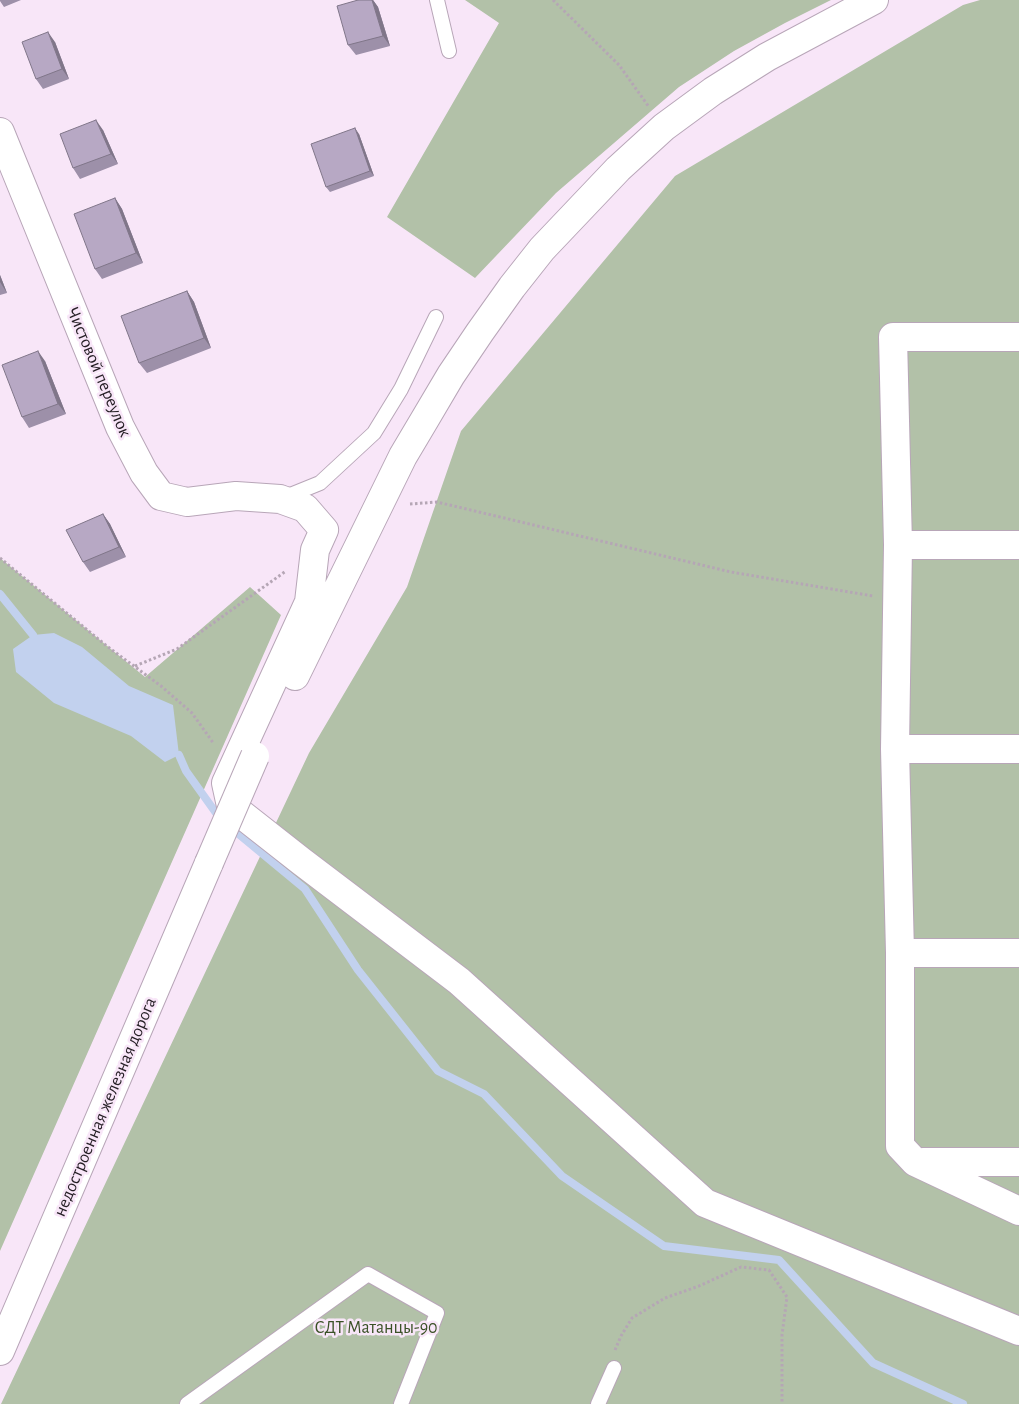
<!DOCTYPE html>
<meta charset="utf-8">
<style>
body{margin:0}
canvas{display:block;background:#f8e6f8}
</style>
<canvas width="1019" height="1404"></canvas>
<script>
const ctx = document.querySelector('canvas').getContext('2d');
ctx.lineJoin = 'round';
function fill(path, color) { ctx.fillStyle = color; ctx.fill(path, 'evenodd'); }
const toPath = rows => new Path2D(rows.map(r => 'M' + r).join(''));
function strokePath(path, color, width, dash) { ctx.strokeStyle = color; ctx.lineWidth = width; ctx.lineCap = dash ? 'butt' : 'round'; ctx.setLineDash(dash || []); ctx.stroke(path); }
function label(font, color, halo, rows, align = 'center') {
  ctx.font = font + ' "Alegreya Sans",sans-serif'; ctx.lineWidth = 5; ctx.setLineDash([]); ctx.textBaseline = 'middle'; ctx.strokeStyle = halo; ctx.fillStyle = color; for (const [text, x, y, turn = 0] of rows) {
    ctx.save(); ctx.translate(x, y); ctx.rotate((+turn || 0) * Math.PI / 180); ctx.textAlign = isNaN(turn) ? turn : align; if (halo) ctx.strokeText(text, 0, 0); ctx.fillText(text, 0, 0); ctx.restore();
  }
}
const green = toPath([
 [465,0,831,0,785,23,734,51,679,87,556,193,475,278,387,217,499,23],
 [980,0,1019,0,1019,1404,1,1404,309,753,407,587,461,431,675,176,963,5],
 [0,558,145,677,250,587,281,615,0,1251]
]);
const water = toPath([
 [54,633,82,647,129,686,173,705,179,755,165,762,131,736,54,703,16,672,13,649,33,635]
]);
const stream = toPath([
 [0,594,33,635],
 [179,755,186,771,221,820],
 [230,827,305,889,358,970,438,1071,484,1094,562,1176,664,1246,779,1260,873,1363,963,1404]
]);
const path = toPath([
 [553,0,619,65,649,107],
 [410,504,437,502,731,572,873,596],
 [0,558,108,647,161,686,192,713,214,744],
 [135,666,177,649,286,571],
 [615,1350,621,1336,632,1318,665,1298,699,1286,741,1267,769,1270,787,1297,782,1335,782,1404]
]);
const service = toPath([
 [437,0,449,51],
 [283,498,320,483,374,433,401,389,436,317],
 [187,1404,368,1274,437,1313,401,1404],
 [598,1404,614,1368]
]);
const minor = toPath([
 [0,132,120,427,144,473,161,496,187,502,236,496,280,499,305,508,324,530,315,550,309,602,226,783,231,806,301,861,459,981,705,1203,1019,1331],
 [1019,337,893,337,898,545,895,749,900,953,900,1146,915,1162,1019,1211],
 [898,545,1019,545],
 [295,676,403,456,425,419,451,375,480,332,512,287,542,249,618,169,664,127,713,91,767,57,874,0],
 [895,749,1019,749],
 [900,953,1019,953],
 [923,1162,1019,1162],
 [0,1351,209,863]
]);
const minorBridge = toPath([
 [209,863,255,756]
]);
const wall = toPath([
 [0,0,21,0,4,7,0,1],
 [358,0,373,0,378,7,390,46,356,55,348,45],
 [55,42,69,79,43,89,36,79],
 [103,130,118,164,80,179,73,168],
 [359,134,374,176,330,192,326,187],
 [115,198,122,209,143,263,102,279,95,269],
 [0,275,7,293,0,295],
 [187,291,194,302,211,348,147,373,139,363],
 [45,361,66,414,29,428,22,417],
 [103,514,110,524,126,557,90,572,83,562]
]);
const shadedWall = toPath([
 [372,0,373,0,378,7,390,46,383,36],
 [48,32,55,42,69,79,62,69],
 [96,120,103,130,118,164,111,154],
 [355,128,359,134,374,176,370,171],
 [115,198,122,209,143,263,136,253],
 [0,275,7,293,0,282],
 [187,291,194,302,211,348,204,338],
 [38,351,45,361,66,414,58,404],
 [103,514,110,524,126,557,119,547]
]);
const building = toPath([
 [358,0,372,0,383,36,348,45,337,6,358,0],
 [48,32,62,69,36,79,22,42,48,32],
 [96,120,111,154,73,168,60,134,96,120],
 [355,128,370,171,326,187,311,144,355,128],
 [115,198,136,253,95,269,74,214,115,198],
 [187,291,204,338,139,363,121,316,187,291],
 [38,351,58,404,22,417,2,365,38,351],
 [103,514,119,547,83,562,66,530,103,514]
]);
const streetNames = [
 ["Чистовой переулок",99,372,67],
 ["недостроенная железная дорога",105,1107,-67]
];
const parkNames = [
 ["СДТ Матанцы-90",376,1328]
];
fill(green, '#b2c1a8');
fill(water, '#c2d1ee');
strokePath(stream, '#c2d1ee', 8);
strokePath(service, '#b8a6b8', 16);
strokePath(minor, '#b8a6b8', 30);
strokePath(path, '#b5a6b5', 3, [2.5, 2.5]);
strokePath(service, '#fff', 14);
strokePath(minor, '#fff', 28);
strokePath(minorBridge, '#b8a6b8', 30, []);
strokePath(minorBridge, '#fff', 28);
fill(wall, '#9d90a9');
fill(shadedWall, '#807689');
fill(building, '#b7a8c4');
strokePath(building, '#807689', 1);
label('18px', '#241e24', '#f8e6f8', streetNames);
label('18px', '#3a5126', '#f8e6f8', parkNames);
</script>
